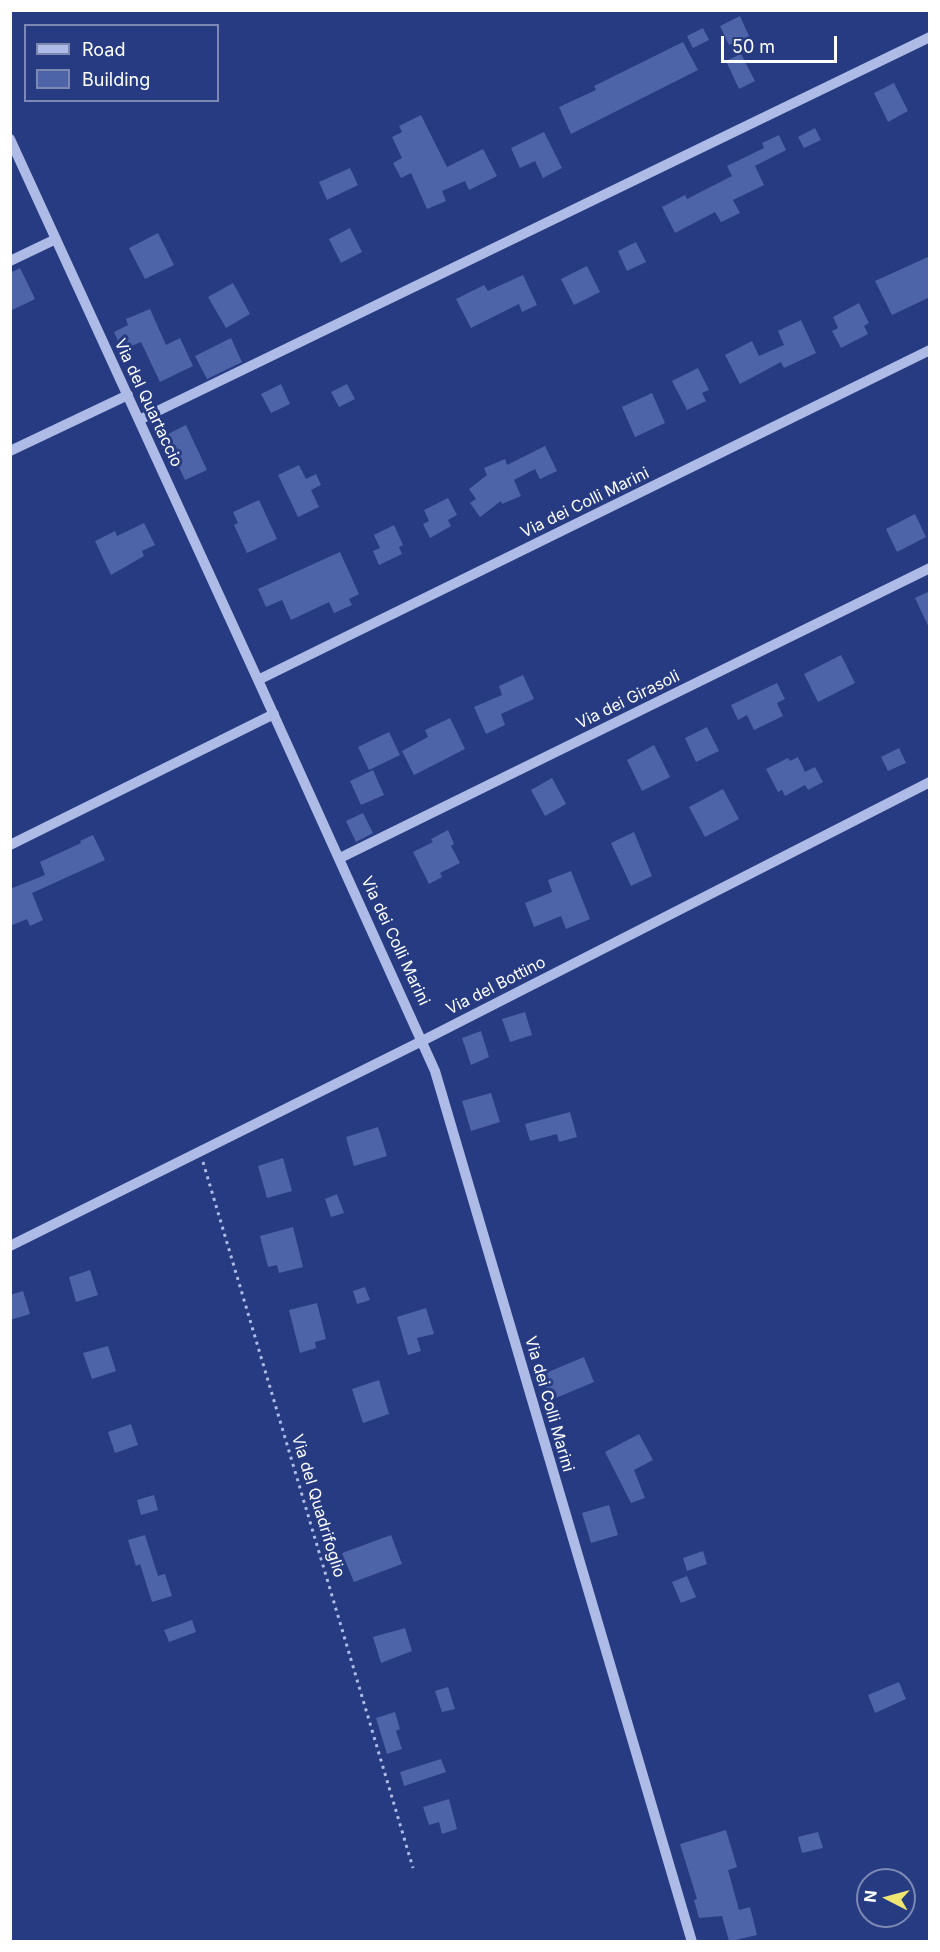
<!DOCTYPE html>
<style>
body{margin:0}
#map{position:relative;width:940px;height:1952px;overflow:hidden;background:#263b81;font-family:Inter,sans-serif}
canvas{display:block}
.frame{position:absolute;inset:0;border:12px solid #fff;pointer-events:none}
.legend{position:absolute;left:24px;top:24px;width:195px;height:78px;box-sizing:border-box;background:#263b81;border:2px solid #7d89b3;margin:0;padding:8px 10px;list-style:none;font-size:18px;color:#fff}
.legend li{display:flex;align-items:center;gap:12px;height:30px}
.legend b{width:30px;border:2px solid #7d89b3}
.north{position:absolute;left:856px;top:1868px;width:60px;height:60px;box-sizing:border-box;background:#263b81;border:2px solid #7d89b3;border-radius:50%;rotate:276deg;font-size:16px;font-weight:700;line-height:24px;text-align:center;color:#fff}
.north::after{content:'';display:block;margin:auto;width:21px;height:27px;background:#efe572;clip-path:polygon(50% 0,100% 100%,50% 72%,0 100%)}
.scale{position:absolute;left:721px;top:36px;width:116px;height:27px;box-sizing:border-box;border:3px solid #fff;border-top:0;padding-left:8px;font-size:18px;line-height:21px;white-space:nowrap;color:#fff;-webkit-text-stroke:4px #263b81;paint-order:stroke}
</style>
<div id="map">
<canvas width="940" height="1952"></canvas>
<div class="frame"></div>
<ul class="legend">
<li><b style="height:8px;background:#adbbe6"></b>Road</li>
<li><b style="height:16px;background:#4e64a9"></b>Building</li>
</ul>
<div class="north">N</div>
<div class="scale">50 m</div>
</div>
<script>
const ctx = document.querySelector('canvas').getContext('2d');
ctx.lineJoin = 'round';
function fill(path, color) { ctx.fillStyle = color; ctx.fill(path, 'evenodd'); }
const toPath = rows => new Path2D(rows.map(r => 'M' + r).join(''));
function strokePath(path, color, width, dash) { ctx.strokeStyle = color; ctx.lineWidth = width; ctx.lineCap = dash ? 'butt' : 'round'; ctx.setLineDash(dash || []); ctx.stroke(path); }
function label(font, color, halo, rows, align = 'center') {
  ctx.font = font + ' Inter,sans-serif'; ctx.lineWidth = 6; ctx.setLineDash([]); ctx.textBaseline = 'middle'; ctx.strokeStyle = halo; ctx.fillStyle = color; for (const [text, x, y, turn = 0] of rows) {
    ctx.save(); ctx.translate(x, y); ctx.rotate((+turn || 0) * Math.PI / 180); ctx.textAlign = isNaN(turn) ? turn : align; if (halo) ctx.strokeText(text, 0, 0); ctx.fillText(text, 0, 0); ctx.restore();
  }
}
const building = toPath([
 [740,16,749,36,729,45,720,26],
 [703,28,709,40,693,48,687,36],
 [683,42,698,70,571,134,559,107,596,90,594,86],
 [741,54,755,81,739,89,726,61],
 [894,83,908,111,888,122,874,93],
 [421,115,447,167,483,149,497,176,469,190,465,181,442,191,446,201,427,209,411,173,401,178,393,163,402,158,392,137,402,132,399,126],
 [815,128,821,140,804,148,798,137],
 [544,132,562,168,543,178,535,161,520,168,511,148],
 [779,135,786,150,755,166,764,185,733,200,740,213,721,222,715,212,675,233,662,207,685,195,687,199,732,176,727,166,764,148,762,143],
 [350,168,358,185,327,200,319,182],
 [350,228,362,252,341,263,329,239],
 [158,233,174,265,145,279,129,248],
 [636,242,646,262,627,271,618,251],
 [930,256,930,297,892,315,875,281],
 [587,266,600,292,574,305,561,279],
 [20,268,35,299,10,311,10,273],
 [523,275,537,305,522,312,519,304,471,328,456,299,484,285,488,291],
 [233,283,250,314,226,328,208,297],
 [859,303,869,323,864,326,868,334,841,348,832,331,838,328,833,317],
 [150,309,166,345,180,338,193,366,160,382,141,342,122,350,114,332,128,325,126,319],
 [801,320,816,353,784,368,781,362,740,384,725,355,752,341,759,356,784,345,778,331],
 [231,338,242,362,207,379,195,356],
 [698,368,709,390,702,393,706,401,687,410,672,381],
 [281,384,290,404,271,413,261,394],
 [347,384,355,399,339,407,331,392],
 [652,393,665,423,635,437,622,407],
 [186,425,207,470,185,480,164,436],
 [545,446,557,471,540,479,535,469,514,480,521,496,502,504,501,501,480,517,470,503,476,499,469,489,487,475,484,468,505,459,507,465],
 [299,465,306,479,316,474,321,485,311,490,319,507,298,517,278,475],
 [448,498,457,515,448,520,451,526,430,538,423,524,429,521,424,510],
 [259,500,277,539,247,553,234,525,238,523,233,512],
 [915,514,926,537,897,552,886,529],
 [144,523,155,545,142,551,144,556,111,575,95,541,115,531,117,536],
 [394,525,403,545,399,547,402,554,379,565,373,551,380,548,374,535],
 [340,552,359,594,349,599,352,605,334,613,329,602,291,620,282,600,266,607,258,589],
 [930,591,930,630,915,598],
 [841,655,855,683,818,702,804,674],
 [523,675,534,699,501,714,505,725,486,734,474,707,502,695,499,686],
 [777,683,785,699,777,703,783,716,754,730,747,715,738,720,731,705],
 [450,718,465,749,414,775,402,751,428,737,425,730],
 [707,727,719,751,696,762,685,738],
 [389,732,400,755,369,770,358,747],
 [654,745,670,777,642,791,627,760],
 [899,748,906,763,888,771,881,757],
 [798,757,805,772,815,767,823,782,808,790,805,785,785,796,782,790,778,792,766,769,788,758,790,761],
 [373,770,384,795,361,805,350,781],
 [552,778,566,804,545,816,531,790],
 [723,789,739,819,705,837,689,807],
 [363,813,373,833,356,842,346,821],
 [448,830,454,844,451,846,460,863,440,873,442,877,429,884,413,852,433,842,431,839],
 [634,832,652,876,631,886,611,843],
 [93,835,105,860,32,893,43,920,30,926,27,919,10,926,10,889,45,875,40,862,81,843,80,841],
 [571,871,590,919,566,929,561,916,534,927,525,903,552,892,548,880],
 [525,1012,532,1035,510,1042,502,1019],
 [481,1031,489,1057,471,1065,462,1038],
 [491,1093,500,1122,471,1131,462,1101],
 [570,1112,577,1137,559,1142,557,1134,530,1141,525,1124],
 [378,1127,387,1156,354,1166,346,1137],
 [283,1158,292,1191,267,1198,258,1166],
 [337,1194,344,1213,331,1217,325,1199],
 [293,1227,303,1267,279,1273,277,1265,268,1267,260,1236],
 [90,1270,98,1295,76,1302,69,1277],
 [365,1287,370,1300,357,1304,353,1291],
 [23,1291,30,1314,10,1320,10,1295],
 [317,1303,326,1339,315,1342,316,1348,300,1353,289,1310],
 [426,1308,434,1334,417,1338,421,1351,408,1355,397,1317],
 [108,1346,116,1371,92,1379,83,1353],
 [584,1357,594,1382,551,1400,541,1375],
 [379,1380,389,1414,363,1423,352,1389],
 [131,1424,138,1445,115,1453,108,1432],
 [639,1434,653,1460,634,1470,645,1498,631,1503,605,1452],
 [154,1495,158,1510,141,1515,137,1500],
 [609,1505,618,1535,591,1543,582,1513],
 [145,1535,158,1576,165,1574,172,1596,152,1602,140,1564,136,1566,128,1540],
 [391,1535,402,1564,354,1582,342,1553],
 [703,1551,707,1564,687,1571,683,1558],
 [687,1576,696,1597,681,1603,672,1582],
 [192,1620,196,1632,169,1642,164,1630],
 [405,1628,412,1651,381,1663,373,1637],
 [899,1682,906,1699,875,1713,868,1695],
 [448,1687,455,1709,442,1712,435,1691],
 [395,1712,400,1729,396,1731,402,1749,387,1754,376,1718],
 [441,1759,446,1772,404,1786,400,1772],
 [449,1799,457,1829,442,1834,439,1822,429,1825,423,1807],
 [726,1830,737,1867,728,1870,739,1910,750,1907,757,1935,731,1941,729,1941,722,1916,699,1918,694,1900,697,1899,680,1844],
 [818,1832,823,1848,802,1853,798,1837]
]);
const path = toPath([
 [203,1162,413,1868]
]);
const minor = toPath([
 [10,139,258,680],
 [10,261,56,239],
 [139,420,930,37],
 [10,451,128,395],
 [10,845,274,714],
 [340,858,930,568],
 [10,1246,424,1040,930,782],
 [692,1942,435,1071,258,680,930,350]
]);
const streetNames = [
 ["Via del Quartaccio",148,403,65],
 ["Via dei Colli Marini",585,503,-26],
 ["Via dei Girasoli",628,700,-26],
 ["Via dei Colli Marini",395,941,65],
 ["Via del Bottino",496,986,-27],
 ["Via dei Colli Marini",549,1404,74],
 ["Via del Quadrifoglio",318,1506,73]
];
fill(building, '#4e64a9');
strokePath(path, '#adbbe6', 3, [3, 4.5]);
strokePath(minor, '#adbbe6', 10);
label('16px', '#fff', '#263b81', streetNames);
</script>
